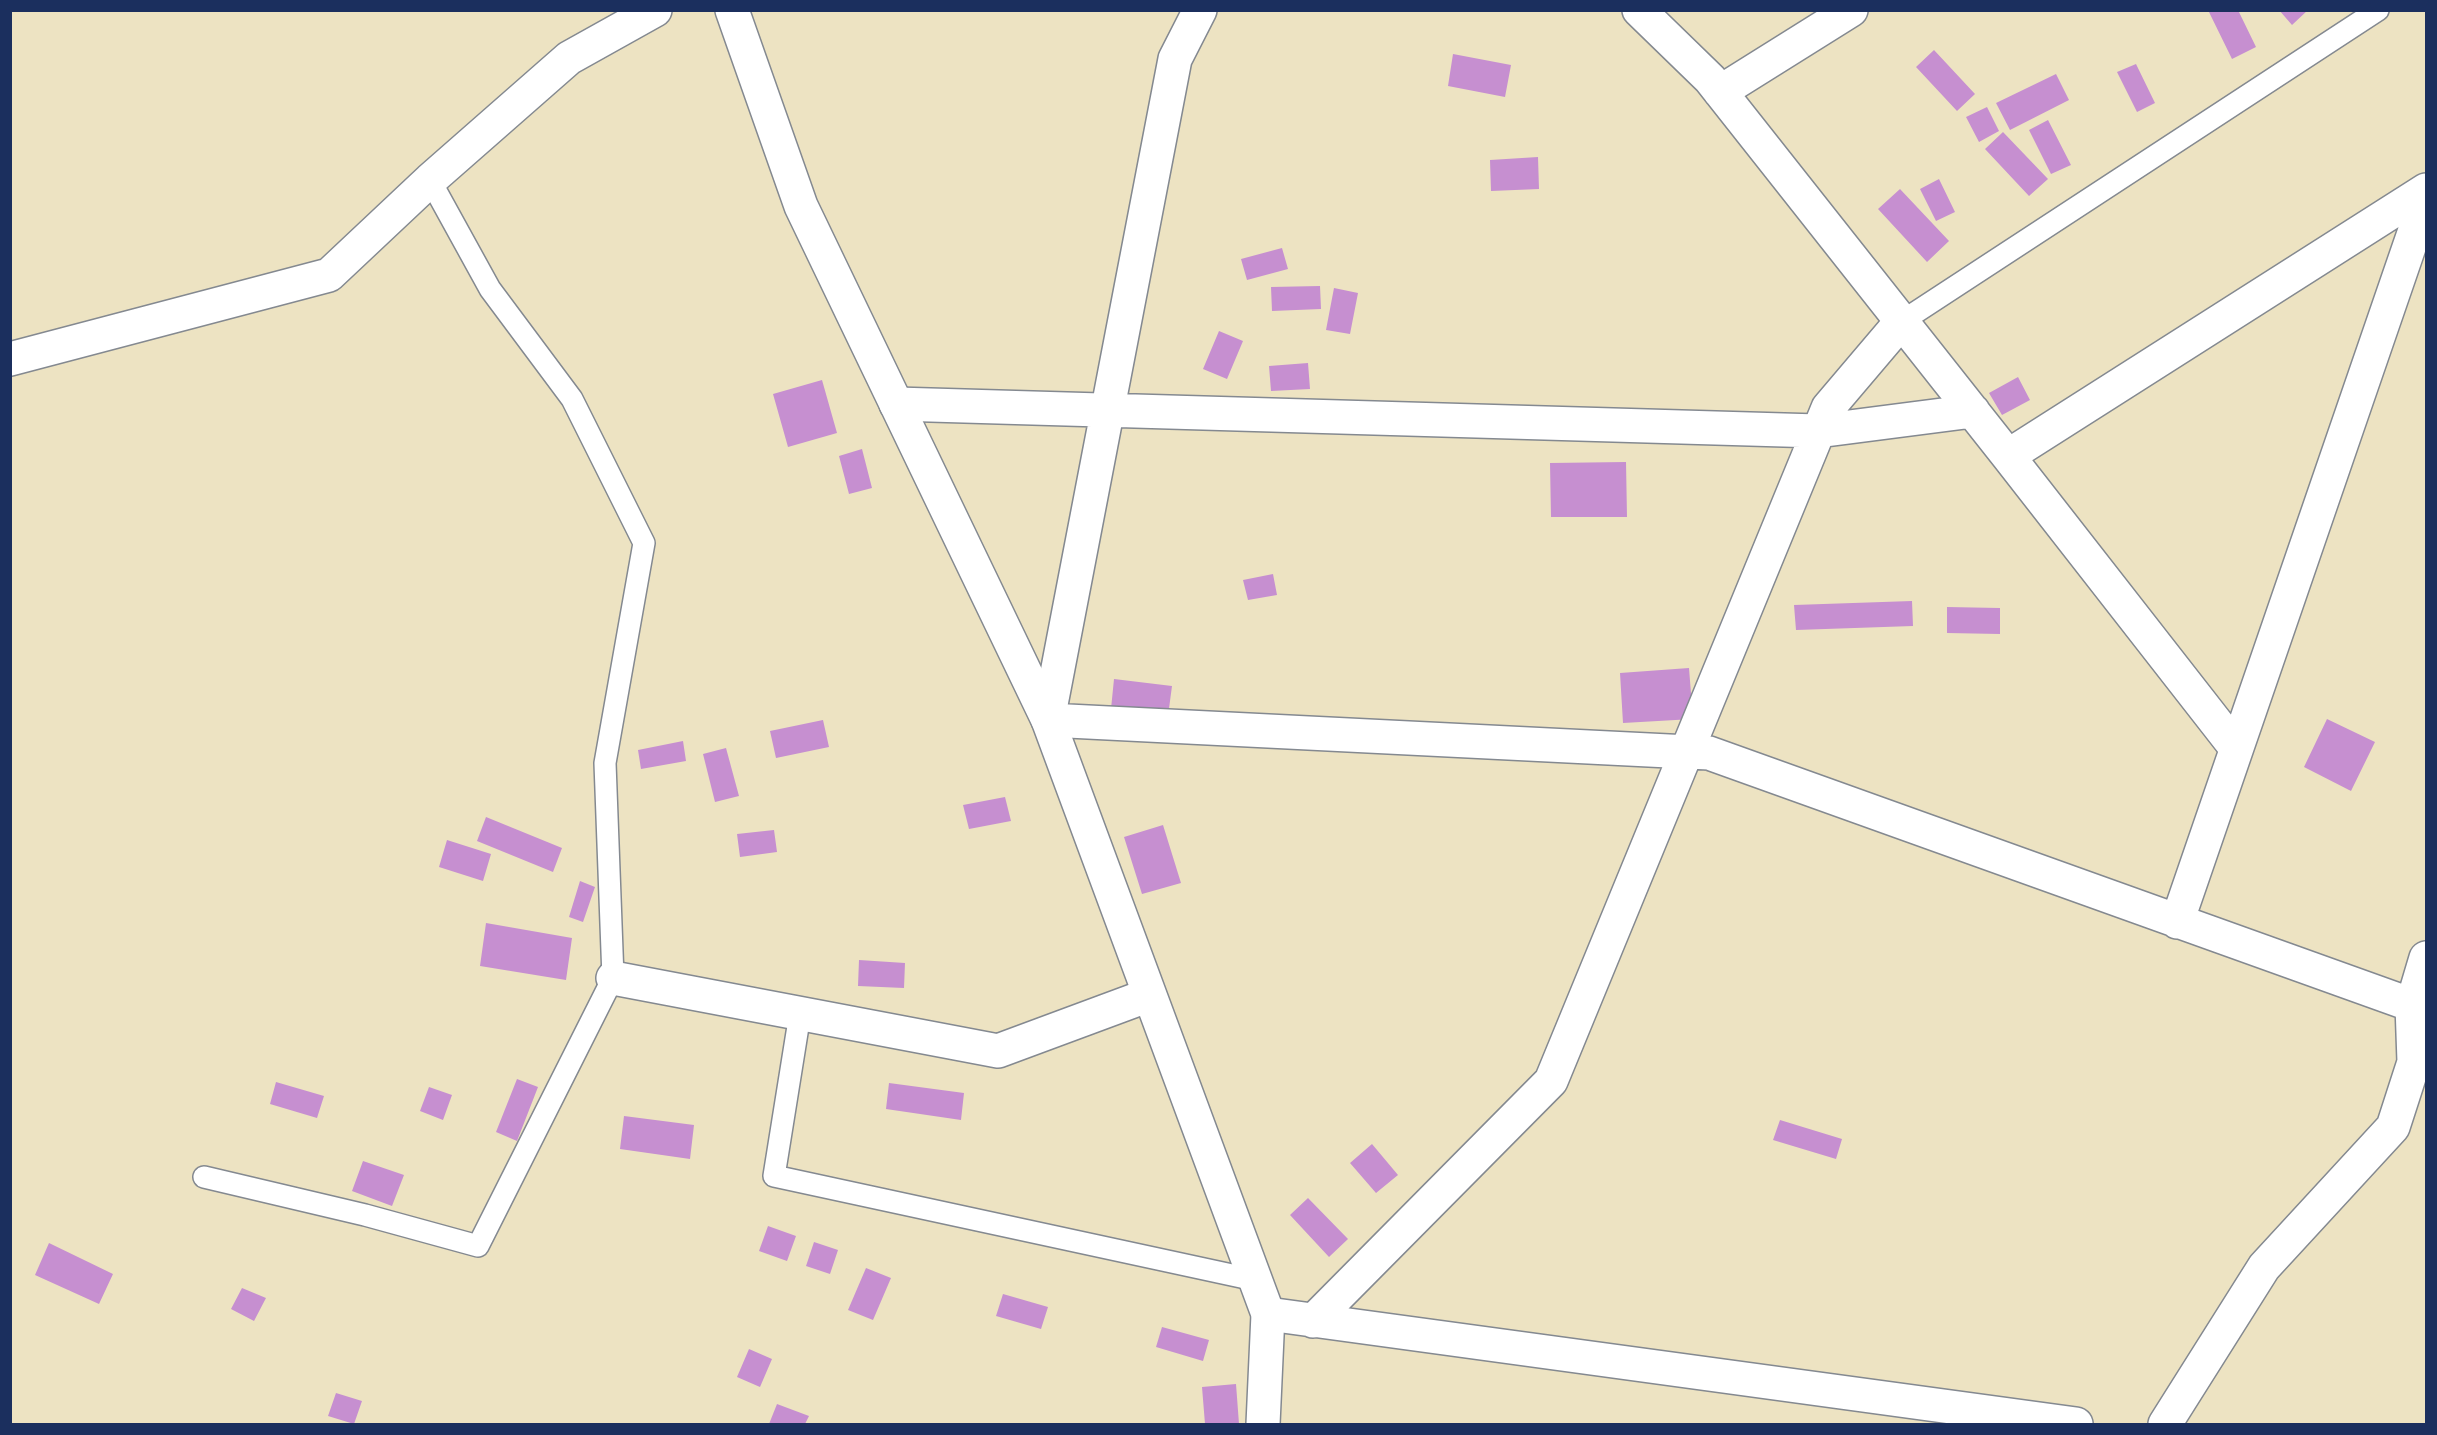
<!DOCTYPE html>
<style>
body{margin:0}
#map{position:relative;width:2437px;height:1435px;overflow:hidden;background:#ede3c2;font-family:Delius,sans-serif}
canvas{display:block}
.frame{position:absolute;inset:0;border:12px solid #1b2f5e;pointer-events:none}
</style>
<div id="map">
<canvas width="2437" height="1435"></canvas>
<div class="frame"></div>
</div>
<script>
const ctx = document.querySelector('canvas').getContext('2d');
ctx.lineJoin = 'round';
function fill(path, color) { ctx.fillStyle = color; ctx.fill(path, 'evenodd'); }
const toPath = rows => new Path2D(rows.map(r => 'M' + r).join(''));
function strokePath(path, color, width, dash) { ctx.strokeStyle = color; ctx.lineWidth = width; ctx.lineCap = dash ? 'butt' : 'round'; ctx.setLineDash(dash || []); ctx.stroke(path); }
const building = toPath([
 [2208,10,2238,10,2256,47,2232,59],
 [2279,10,2308,10,2292,25],
 [1934,50,1975,94,1957,111,1916,67],
 [1453,54,1511,65,1505,97,1448,86],
 [2136,64,2155,103,2137,112,2117,72],
 [2056,74,2069,100,2010,130,1996,103],
 [1987,107,1999,131,1979,142,1966,117],
 [2048,120,2071,165,2051,174,2029,130],
 [2003,132,2048,179,2029,196,1985,149],
 [1538,157,1539,189,1491,191,1490,160],
 [1939,179,1955,212,1936,221,1920,189],
 [1900,189,1949,241,1927,262,1878,209],
 [1282,248,1288,269,1247,280,1241,259],
 [1320,286,1321,309,1272,311,1271,287],
 [1334,288,1358,293,1350,334,1326,330],
 [1219,331,1243,341,1227,379,1203,369],
 [1308,363,1310,389,1271,391,1269,366],
 [2018,377,2030,400,2002,415,1989,393],
 [822,380,837,433,788,447,773,394],
 [862,449,872,488,849,494,839,456],
 [1626,462,1627,517,1551,517,1550,463],
 [1273,574,1277,595,1248,600,1243,580],
 [1912,601,1913,626,1796,630,1794,605],
 [1947,607,2000,608,2000,634,1947,633],
 [1689,668,1693,719,1623,723,1620,673],
 [1114,679,1172,686,1168,716,1111,709],
 [2327,719,2375,742,2351,791,2304,767],
 [823,720,829,747,776,758,770,731],
 [683,741,686,761,641,769,638,750],
 [726,748,739,796,715,802,703,754],
 [1005,797,1011,821,969,829,963,805],
 [486,817,562,848,553,872,477,841],
 [1163,825,1181,883,1142,894,1124,837],
 [774,830,777,852,740,857,737,834],
 [447,840,491,854,483,881,439,867],
 [580,881,595,887,583,922,569,917],
 [486,923,572,938,566,980,480,966],
 [859,960,905,963,904,988,858,986],
 [517,1079,538,1087,517,1141,496,1132],
 [276,1082,324,1096,317,1118,270,1104],
 [889,1083,964,1093,961,1120,886,1109],
 [429,1087,452,1095,443,1120,420,1111],
 [624,1116,694,1125,690,1159,620,1149],
 [1780,1120,1842,1139,1836,1159,1773,1140],
 [1372,1144,1398,1175,1376,1193,1350,1163],
 [363,1161,404,1175,392,1206,352,1191],
 [1308,1198,1348,1239,1329,1257,1290,1215],
 [768,1226,796,1236,787,1261,759,1251],
 [814,1242,838,1250,830,1274,806,1266],
 [49,1243,113,1274,99,1304,35,1275],
 [866,1268,891,1278,873,1320,848,1310],
 [242,1288,266,1298,254,1321,231,1309],
 [1003,1294,1048,1307,1041,1329,996,1316],
 [1162,1327,1209,1340,1203,1361,1156,1347],
 [749,1349,772,1359,760,1387,737,1377],
 [1236,1384,1239,1424,1205,1424,1202,1387],
 [336,1393,362,1401,354,1424,328,1416],
 [777,1404,809,1416,805,1424,769,1424]
]);
const lane = toPath([
 [1901,322,2378,10],
 [800,1014,774,1176,1255,1280],
 [204,1177,365,1215,478,1246,613,978,605,763,644,543,572,399,490,289,430,180]
]);
const street = toPath([
 [1200,10,1175,59,1048,720,1709,753,2412,1005,2426,1004],
 [1639,10,1710,79,2008,456,2236,748],
 [1720,92,1851,10],
 [10,359,329,275,430,180,569,58,655,10],
 [896,404,1818,431,1973,411],
 [2008,456,2426,190],
 [2177,922,2426,198],
 [613,978,998,1051,1149,995],
 [1268,1314,2076,1424],
 [1313,1321,1551,1081,1828,408,1901,322],
 [2165,1424,2264,1267,2393,1127,2414,1062,2412,1005,2426,958]
]);
const secondary = toPath([
 [732,10,801,206,1048,720,1268,1314,1263,1424]
]);
fill(building, '#c68fd0');
strokePath(lane, '#848990', 24);
strokePath(street, '#848990', 36);
strokePath(secondary, '#848990', 36);
strokePath(lane, '#fff', 21);
strokePath(street, '#fff', 33);
strokePath(secondary, '#fff', 33);
</script>
